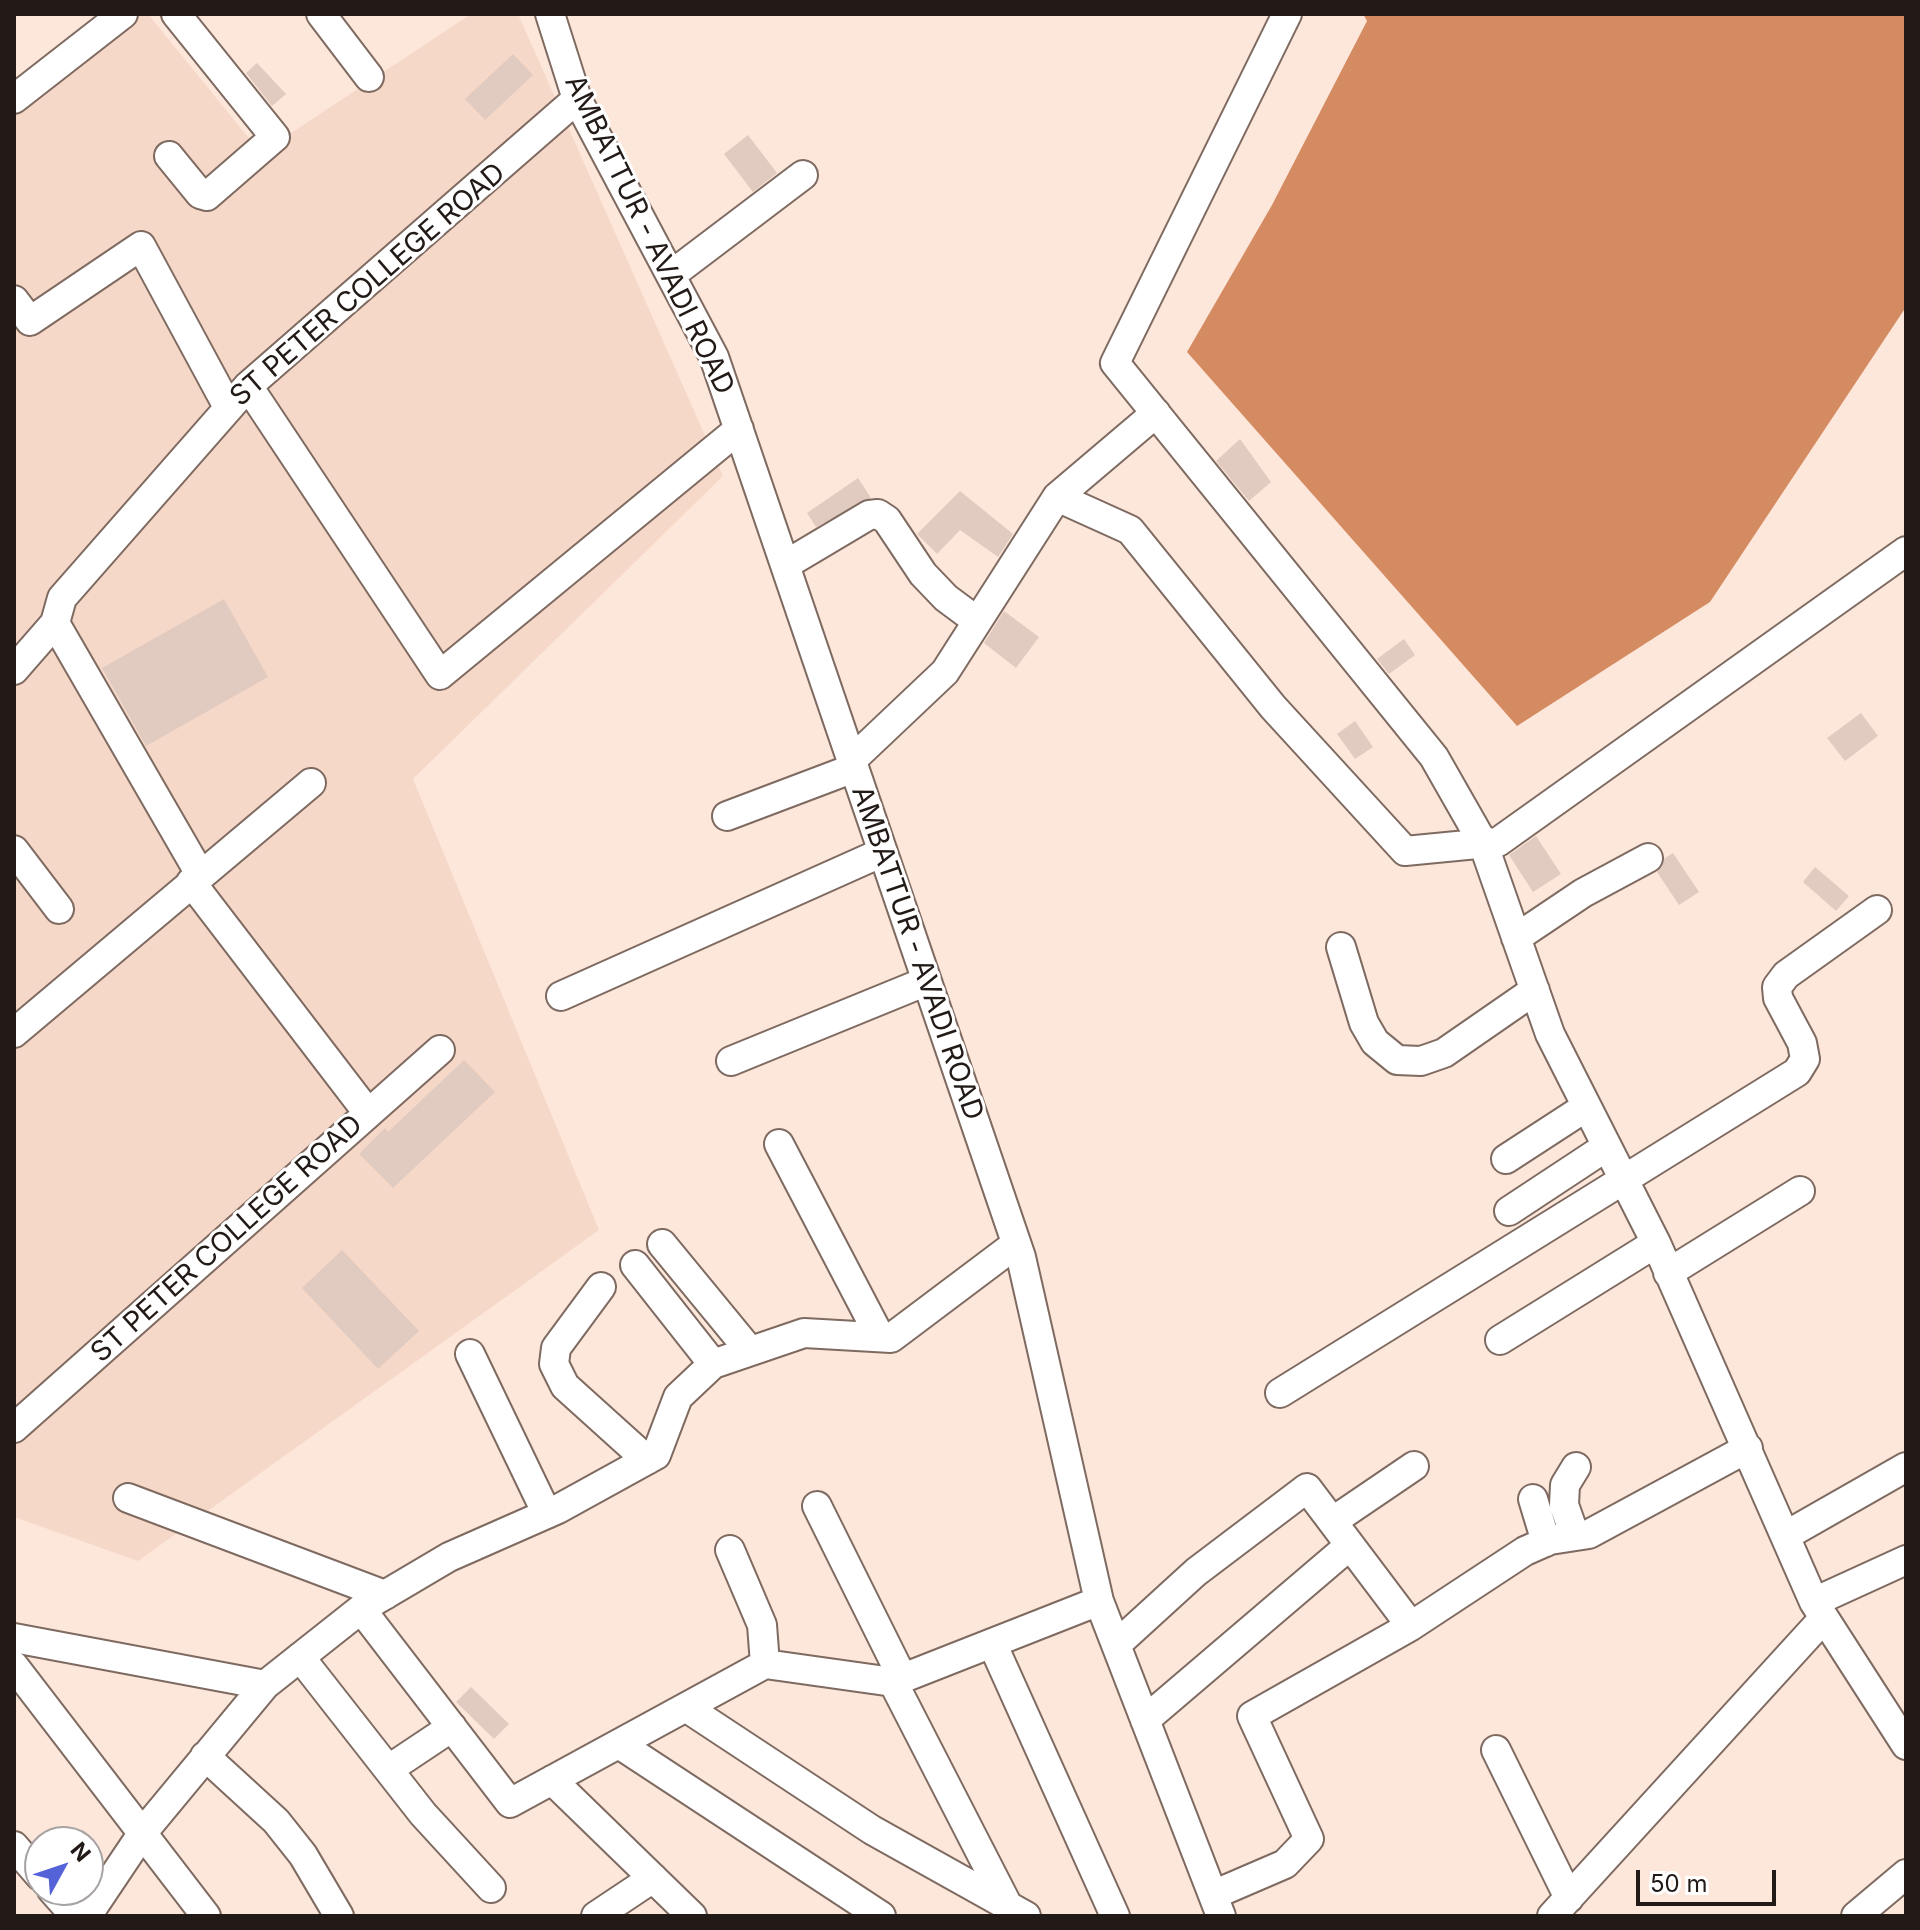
<!DOCTYPE html>
<style>
body{margin:0}
#map{position:relative;width:1920px;height:1930px;overflow:hidden;background:#fde6da;font-family:Inter,sans-serif}
canvas{display:block}
.frame{position:absolute;inset:0;border:16px solid #221a16;pointer-events:none}
.north{position:absolute;left:24px;top:1826px;width:80px;height:80px;box-sizing:border-box;background:#fff;border:2px solid #a7a3a2;border-radius:50%;rotate:50deg;font-size:22px;font-weight:700;line-height:32px;text-align:center;color:#221a16}
.north::after{content:'';display:block;margin:auto;width:28px;height:36px;background:#5563d9;clip-path:polygon(50% 0,100% 100%,50% 72%,0 100%)}
.scale{position:absolute;left:1636px;top:1870px;width:140px;height:36px;box-sizing:border-box;border:4px solid #221a16;border-top:0;padding-left:10px;font-size:24px;line-height:28px;white-space:nowrap;color:#221a16;-webkit-text-stroke:6px #fff;paint-order:stroke}
</style>
<div id="map">
<canvas width="1920" height="1930"></canvas>
<div class="frame"></div>
<div class="north">N</div>
<div class="scale">50 m</div>
</div>
<script>
const ctx = document.querySelector('canvas').getContext('2d');
ctx.lineJoin = 'round';
function fill(path, color) { ctx.fillStyle = color; ctx.fill(path, 'evenodd'); }
const toPath = rows => new Path2D(rows.map(r => 'M' + r).join(''));
function strokePath(path, color, width, dash) { ctx.strokeStyle = color; ctx.lineWidth = width; ctx.lineCap = dash ? 'butt' : 'round'; ctx.setLineDash(dash || []); ctx.stroke(path); }
function label(font, color, halo, rows, align = 'center') {
  ctx.font = font + ' Inter,sans-serif'; ctx.lineWidth = 6; ctx.setLineDash([]); ctx.textBaseline = 'middle'; ctx.strokeStyle = halo; ctx.fillStyle = color; for (const [text, x, y, turn = 0] of rows) {
    ctx.save(); ctx.translate(x, y); ctx.rotate((+turn || 0) * Math.PI / 180); ctx.textAlign = isNaN(turn) ? turn : align; if (halo) ctx.strokeText(text, 0, 0); ctx.fillText(text, 0, 0); ctx.restore();
  }
}
const built = toPath([
 [108,14,148,14,261,153,471,14,518,14,723,476,413,779,599,1230,138,1561,14,1517,14,84]
]);
const water = toPath([
 [1363,14,1906,14,1906,307,1710,602,1517,726,1187,352,1272,205,1367,21]
]);
const building = toPath([
 [513,54,533,75,485,120,465,99],
 [257,63,286,94,272,106,246,73],
 [748,135,777,173,753,192,724,154],
 [1240,439,1271,482,1249,501,1216,461],
 [858,478,871,498,816,527,807,513],
 [960,491,1013,534,998,557,960,530,937,554,917,534],
 [224,599,268,677,146,746,102,668],
 [1004,611,1039,637,1016,668,984,643],
 [1404,639,1415,655,1389,674,1377,659],
 [1861,713,1878,736,1845,761,1827,738],
 [1355,721,1373,747,1355,759,1337,734],
 [1536,836,1561,874,1533,892,1509,855],
 [1673,853,1699,892,1679,905,1657,872,1665,858],
 [1815,867,1849,896,1836,911,1803,882],
 [464,1060,495,1092,393,1188,359,1154,385,1128,388,1132],
 [342,1250,419,1331,378,1369,302,1288],
 [471,1687,509,1724,494,1739,456,1702]
]);
const minor = toPath([
 [321,14,369,77],
 [550,14,577,99,714,357,1021,1257,1099,1601,1221,1916],
 [1287,14,1115,363,1434,757,1483,843,1550,1034,1656,1243,1814,1602,1906,1745],
 [14,99,123,14],
 [169,156,200,194,207,196,275,137,176,14],
 [671,275,803,175],
 [14,300,30,321,141,246,228,407],
 [248,386,440,675,739,429],
 [1057,497,1156,413],
 [785,565,869,515,878,514,887,520,923,574,946,598,977,621],
 [14,670,55,623],
 [852,760,945,672,1057,497,1130,530,1273,707,1405,851,1498,842,1906,551],
 [727,816,854,768],
 [14,850,59,909],
 [200,874,55,623,62,598,248,386,577,99],
 [191,882,368,1113],
 [1516,938,1583,893,1648,858],
 [1341,947,1364,1023,1375,1042,1397,1060,1421,1061,1444,1053,1535,990],
 [561,996,883,852],
 [14,1033,311,783],
 [731,1061,927,981],
 [779,1144,880,1337],
 [1506,1159,1586,1107],
 [1509,1211,1606,1147],
 [662,1244,750,1351],
 [635,1265,713,1364],
 [1668,1273,1800,1191],
 [601,1287,556,1348,554,1364,565,1386,647,1460],
 [1500,1340,1656,1243],
 [470,1354,547,1514],
 [1280,1393,1797,1072,1805,1059,1802,1043,1778,998,1777,987,1786,975,1877,910],
 [14,1428,440,1050],
 [128,1498,385,1595],
 [1533,1499,1546,1542],
 [817,1506,903,1679],
 [1333,1521,1414,1466],
 [1575,1536,1564,1505,1565,1485,1576,1467],
 [1785,1536,1906,1467],
 [730,1550,762,1625,765,1664],
 [1814,1602,1906,1560],
 [361,1609,510,1803,765,1664,893,1682],
 [14,1638,265,1685],
 [992,1643,1115,1916],
 [1116,1645,1196,1572,1307,1488,1411,1626],
 [300,1657,423,1814,491,1888],
 [14,1666,206,1916],
 [687,1708,872,1830,1026,1916],
 [1145,1720,1349,1546],
 [619,1744,881,1916],
 [1496,1750,1569,1898],
 [205,1756,276,1821,303,1855,339,1916],
 [389,1769,452,1727],
 [552,1780,692,1916],
 [14,1846,40,1876],
 [52,1890,75,1916],
 [1213,1895,1285,1864,1309,1839,1252,1716,1411,1626,1525,1551,1550,1540,1589,1534,1748,1448],
 [1008,1906,893,1682,1099,1601],
 [87,1916,144,1831,265,1685,361,1609,449,1557,558,1509,656,1455,678,1397,713,1364,804,1333,891,1338,1016,1244],
 [596,1916,653,1878],
 [1552,1916,1824,1618],
 [1856,1916,1906,1874]
]);
const streetNames = [
 ["AMBATTUR - AVADI ROAD",649,235,64],
 ["ST PETER COLLEGE ROAD",368,285,-41],
 ["AMBATTUR - AVADI ROAD",917,953,71],
 ["ST PETER COLLEGE ROAD",227,1239,-42]
];
fill(built, '#f6d8c8');
fill(water, '#d58b61');
fill(building, '#e1cbc0');
strokePath(minor, '#7e6a60', 32);
strokePath(minor, '#fff', 28);
label('28px', '#221a16', '#fff', streetNames);
</script>
